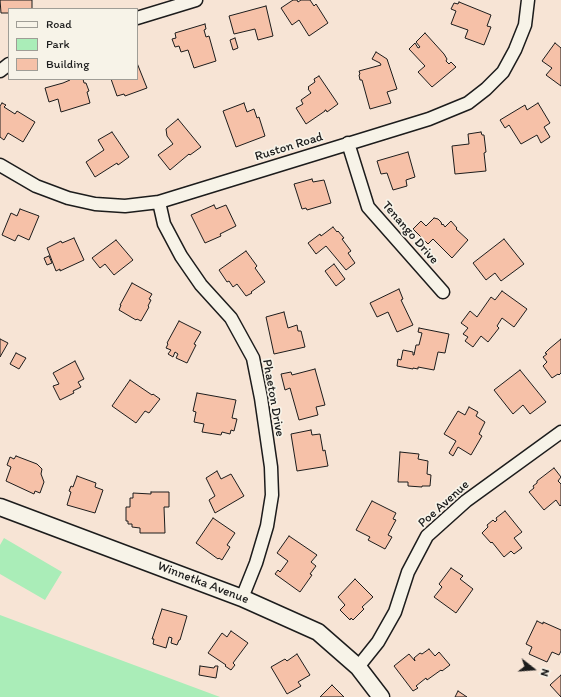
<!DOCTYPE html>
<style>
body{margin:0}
#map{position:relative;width:561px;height:697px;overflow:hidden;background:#f7e4d5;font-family:Itim,sans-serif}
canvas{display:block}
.legend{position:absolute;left:8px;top:8px;width:130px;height:72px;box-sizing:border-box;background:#f7f3e8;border:1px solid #9f9d96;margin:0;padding:5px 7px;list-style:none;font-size:12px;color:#1c1c1c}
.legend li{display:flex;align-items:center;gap:8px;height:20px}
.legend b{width:20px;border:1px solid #9f9d96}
.north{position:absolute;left:513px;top:649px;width:40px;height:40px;-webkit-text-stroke:3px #f7f3e8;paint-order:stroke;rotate:107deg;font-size:11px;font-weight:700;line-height:16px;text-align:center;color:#1c1c1c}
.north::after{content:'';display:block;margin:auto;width:14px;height:18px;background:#1c1c1c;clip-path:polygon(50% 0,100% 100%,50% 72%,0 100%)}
</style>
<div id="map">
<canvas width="561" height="697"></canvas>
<ul class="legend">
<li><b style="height:5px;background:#f7f3e8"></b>Road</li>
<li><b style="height:11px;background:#aaedb8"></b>Park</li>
<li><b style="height:11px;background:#f6c1a8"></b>Building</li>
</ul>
<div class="north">N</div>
</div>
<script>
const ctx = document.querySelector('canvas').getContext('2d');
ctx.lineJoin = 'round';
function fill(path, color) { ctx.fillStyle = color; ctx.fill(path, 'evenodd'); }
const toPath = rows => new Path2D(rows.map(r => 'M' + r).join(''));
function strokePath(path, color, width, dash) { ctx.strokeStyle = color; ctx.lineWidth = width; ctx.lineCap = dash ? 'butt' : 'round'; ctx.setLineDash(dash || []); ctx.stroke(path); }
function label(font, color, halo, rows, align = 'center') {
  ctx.font = font + ' Itim,sans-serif'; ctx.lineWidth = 3.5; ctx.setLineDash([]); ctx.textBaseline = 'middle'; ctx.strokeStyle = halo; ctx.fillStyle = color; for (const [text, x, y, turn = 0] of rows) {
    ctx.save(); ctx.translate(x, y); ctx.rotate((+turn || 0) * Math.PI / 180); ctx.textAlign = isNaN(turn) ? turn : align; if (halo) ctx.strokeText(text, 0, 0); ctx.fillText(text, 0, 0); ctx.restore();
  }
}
const green = toPath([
 [4,538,62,572,45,600,0,574,0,545],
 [0,615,56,636,220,697,0,697]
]);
const building = toPath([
 [0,0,32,0,32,9,9,9,9,13,1,13,0,0],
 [293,0,297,0,298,2,301,0,310,0,314,6,316,4,328,23,309,36,299,20,292,25,281,8,293,0],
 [459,2,491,15,487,26,491,27,484,45,465,38,468,30,451,24,456,11,451,9,454,3,458,4,459,2],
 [266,6,273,36,258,40,255,29,234,34,229,16,266,6],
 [205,24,206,29,204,30,206,37,209,36,216,61,194,68,188,50,181,52,179,46,175,47,172,39,176,38,175,33,205,24],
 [425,33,444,54,447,59,446,61,449,64,451,62,456,67,432,87,418,72,425,66,409,49,415,43,418,48,420,47,416,42,425,33],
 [235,38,238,48,233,50,230,40,235,38],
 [555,43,561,48,561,86,546,75,552,68,542,61,555,43],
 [376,52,387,59,397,89,387,92,391,103,370,109,362,80,360,80,359,75,360,74,359,71,381,65,380,63,372,59,376,52],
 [137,63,147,88,125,96,124,94,117,96,111,79,137,79,137,63],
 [319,76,338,104,327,112,326,110,325,110,325,111,306,124,296,108,303,104,301,100,311,93,308,89,309,88,308,87,315,82,314,79,319,76],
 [69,79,83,79,84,83,86,83,89,91,87,92,90,103,61,112,58,99,49,102,45,88,63,83,70,80,69,79],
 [2,103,6,105,4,107,15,114,17,111,35,122,23,142,8,133,4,140,0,137,0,106,2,103],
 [244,103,247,112,254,109,257,118,259,117,265,136,236,147,223,111,244,103],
 [538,103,550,123,544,127,550,137,541,143,537,135,521,144,509,125,505,128,500,120,525,105,527,110,538,103],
 [178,119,201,147,190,155,189,154,170,170,158,155,173,144,167,136,166,129,178,119],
 [112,132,129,157,118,165,117,163,95,177,86,162,104,150,98,140,112,132],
 [481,132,482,135,484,135,486,152,484,153,486,171,455,174,452,146,469,144,468,134,481,132],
 [408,152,415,177,406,180,407,186,393,190,387,173,381,174,377,161,408,152],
 [312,179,313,182,324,180,331,203,307,210,306,208,302,209,294,184,312,179],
 [214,205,216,209,226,205,236,226,220,234,221,236,205,243,191,215,214,205],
 [20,209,39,216,29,240,18,235,15,241,2,235,11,213,17,216,20,209],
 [434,218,438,219,441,222,442,225,443,224,445,227,451,221,457,228,456,229,468,240,452,258,433,239,428,244,413,229,421,221,426,226,434,218],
 [333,227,337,232,338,231,344,238,342,239,351,251,348,253,355,263,346,270,326,246,316,254,308,243,320,234,321,236,333,227],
 [74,238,84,260,60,271,60,269,56,271,47,248,61,241,62,243,74,238],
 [504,239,524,264,501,281,495,273,486,280,473,263,504,239],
 [116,240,133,260,114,275,105,264,100,268,92,258,116,240],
 [246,251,257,266,255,268,265,282,251,292,252,293,246,296,237,284,233,287,229,281,227,282,219,270,246,251],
 [49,256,52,263,47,265,44,258,49,256],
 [334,264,345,279,336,286,325,271,334,264],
 [132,283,152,294,149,299,151,300,148,306,149,307,141,321,137,319,136,320,119,310,121,305,120,305,132,283],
 [399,289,403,299,401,300,413,325,397,332,388,312,377,317,370,303,399,289],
 [502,291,527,309,514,327,502,318,497,326,499,328,488,342,481,336,473,347,465,341,468,337,463,334,468,328,461,323,470,311,477,317,491,297,495,300,502,291],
 [284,312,288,328,297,325,298,331,301,331,305,347,274,354,266,317,284,312],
 [179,321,201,332,194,344,196,345,187,363,176,358,178,354,175,352,173,357,168,354,171,350,166,348,168,344,167,343,179,321],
 [419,328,449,334,445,353,438,352,434,370,418,367,418,369,413,368,413,369,397,366,398,359,401,360,403,350,413,352,413,355,414,355,416,345,419,345,422,333,418,332,419,328],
 [0,339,8,343,0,357,0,339],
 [561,339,561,373,559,375,558,374,552,378,543,366,547,362,543,357,547,354,545,353,549,349,561,339],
 [16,353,26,358,19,369,10,364,16,353],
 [75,361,84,379,78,382,81,387,73,391,74,393,60,400,53,386,59,384,53,373,75,361],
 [315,369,325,405,316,407,318,415,299,420,290,388,285,390,281,374,291,372,292,375,315,369],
 [520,370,546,402,530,414,523,405,513,414,494,390,520,370],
 [130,380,152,395,153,394,160,399,149,413,145,411,136,423,112,406,130,380],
 [197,393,236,400,232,418,237,419,234,431,231,430,230,434,222,432,221,435,202,432,204,424,194,422,196,412,193,411,197,393],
 [469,407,478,412,476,416,485,422,479,434,482,436,471,455,458,447,453,456,449,453,456,441,444,434,458,411,465,415,469,407],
 [311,430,312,435,320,434,323,451,325,450,328,466,297,471,291,434,311,430],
 [400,452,419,454,418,459,428,461,427,474,431,475,430,486,422,486,422,487,408,486,408,482,398,482,400,452],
 [16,456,37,464,42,469,41,474,44,482,40,493,35,491,34,494,6,481,11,467,7,465,10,457,14,459,16,456],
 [554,468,561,477,558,481,561,484,561,505,560,506,556,500,544,510,529,492,534,488,533,486,537,483,537,481,554,468],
 [217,471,221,479,231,474,244,496,215,513,209,500,215,496,206,478,217,471],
 [77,476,96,483,95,487,103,490,95,513,67,505,71,492,69,491,71,486,73,487,77,476],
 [151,492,169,492,169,507,164,507,165,533,140,533,140,528,132,527,132,524,128,524,128,521,126,521,126,507,130,507,130,498,133,498,133,493,151,494,151,492],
 [372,501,396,513,393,519,396,520,388,535,392,537,385,549,368,540,370,537,356,530,372,501],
 [505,511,522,532,514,538,522,548,514,554,511,551,504,557,492,542,491,543,482,533,488,527,487,525,493,520,495,522,497,520,496,518,505,511],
 [213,518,235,533,227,545,230,547,222,560,219,558,218,559,196,543,213,518],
 [289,536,317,555,311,562,316,566,310,574,312,575,300,592,275,574,278,570,280,572,288,561,277,553,289,536],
 [451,568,463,576,460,579,473,589,456,613,434,597,442,587,439,584,451,568],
 [355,579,373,597,362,607,364,609,353,620,351,618,350,620,340,610,345,605,338,597,355,579],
 [162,609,187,616,180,640,179,640,177,645,171,643,172,638,169,637,166,648,153,644,154,639,152,639,162,609],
 [537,621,543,624,543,622,561,630,561,651,559,655,552,652,547,662,529,654,532,647,526,644,537,621],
 [231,631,248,643,233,663,235,665,231,670,225,666,226,665,208,653,222,633,227,637,231,631],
 [429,649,435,656,439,652,450,665,442,671,441,670,427,680,426,678,416,686,418,688,413,691,394,666,409,654,415,661,414,658,420,653,422,654,429,649],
 [297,654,310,675,298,682,301,686,287,694,271,667,285,659,287,661,297,654],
 [200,666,214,668,215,666,218,666,216,678,199,675,200,666],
 [561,675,561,697,550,685,561,675],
 [332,685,344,697,320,697,332,685],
 [458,691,467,697,455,697,458,691]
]);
const street = toPath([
 [137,18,196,0],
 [0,71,9,64],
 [348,143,368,207,443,292],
 [0,165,36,186,68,198,95,204,125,206,159,202,429,119,468,103,486,89,503,72,515,50,525,25,528,0],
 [159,202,164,224,181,256,201,285,231,318,253,358,261,398,271,467,272,495,267,526,256,563,242,598],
 [358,667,378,642,395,612,408,572,427,536,466,501,561,432]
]);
const secondary = toPath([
 [0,507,242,598,318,632,358,667,381,697]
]);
const streetNames = [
 ["Ruston Road",289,147,-17],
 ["Tenango Drive",410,233,49],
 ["Phaeton Drive",273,398,80],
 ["Poe Avenue",444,504,-42],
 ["Winnetka Avenue",203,583,21]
];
fill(green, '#aaedb8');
fill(building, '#f6c1a8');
strokePath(building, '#1c1c1c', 1);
strokePath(street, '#1c1c1c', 15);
strokePath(secondary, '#1c1c1c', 19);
strokePath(street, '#f7f3e8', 12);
strokePath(secondary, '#f7f3e8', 16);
label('13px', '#1c1c1c', '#f7f3e8', streetNames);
</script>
